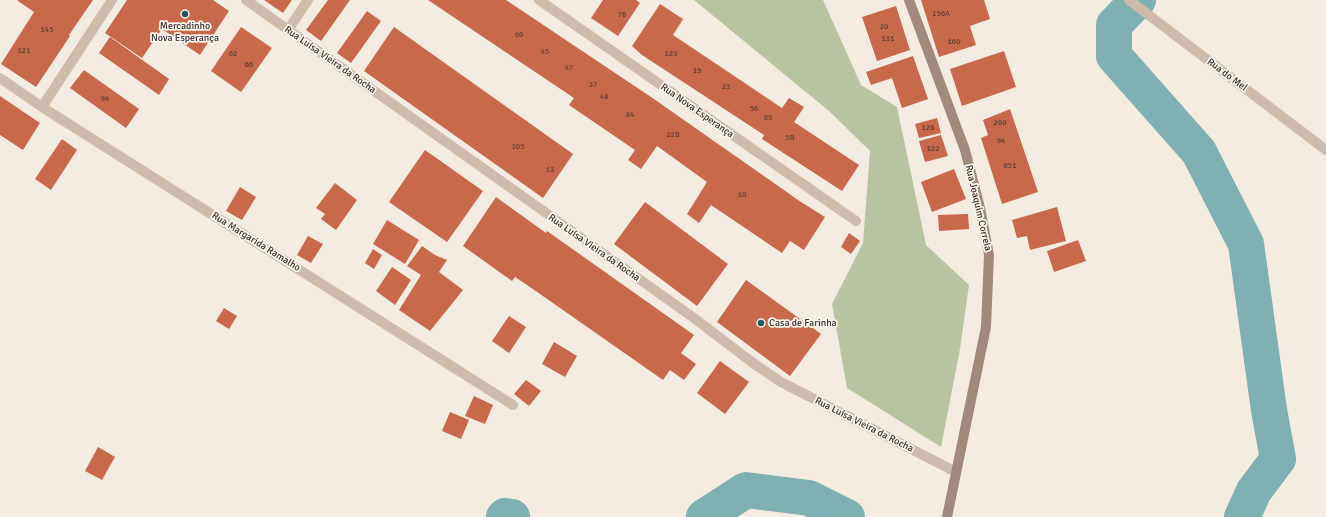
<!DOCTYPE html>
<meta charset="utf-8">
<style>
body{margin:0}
canvas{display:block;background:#f4ebe1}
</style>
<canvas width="1326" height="517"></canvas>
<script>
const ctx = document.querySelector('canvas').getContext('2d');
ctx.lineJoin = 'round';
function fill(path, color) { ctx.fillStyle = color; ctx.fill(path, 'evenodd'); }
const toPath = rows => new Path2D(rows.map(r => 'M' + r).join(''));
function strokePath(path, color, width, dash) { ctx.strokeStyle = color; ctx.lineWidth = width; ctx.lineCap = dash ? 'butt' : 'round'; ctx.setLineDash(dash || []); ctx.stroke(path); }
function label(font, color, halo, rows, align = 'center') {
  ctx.font = font + ' Signika,sans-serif'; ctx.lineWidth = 3.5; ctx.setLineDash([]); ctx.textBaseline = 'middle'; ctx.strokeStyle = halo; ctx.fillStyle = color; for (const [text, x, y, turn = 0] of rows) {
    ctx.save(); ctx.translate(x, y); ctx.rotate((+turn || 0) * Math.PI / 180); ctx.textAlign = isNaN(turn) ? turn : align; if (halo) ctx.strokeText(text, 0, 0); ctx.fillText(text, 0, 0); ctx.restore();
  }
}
const green = toPath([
 [694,0,823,0,861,85,897,107,926,245,969,285,960,349,941,447,847,388,832,304,863,243,870,151,829,111]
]);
const river = toPath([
 [1138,0,1114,25,1114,56,1199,152,1246,244,1269,410,1278,459,1254,491,1242,517],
 [504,517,505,516,512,517],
 [704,517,746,490,809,498,847,517]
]);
const building = toPath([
 [18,0,93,0,69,35,70,36,36,87,1,64,34,12,18,1],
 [127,0,213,0,229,11,200,55,162,29,142,58,105,33],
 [264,0,292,0,283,13],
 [328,0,350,0,321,41,306,30],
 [428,0,506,0,651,97,801,202,825,217,804,250,790,241,782,253,711,205,699,223,687,214,707,182,657,146,641,169,628,160,635,150,569,105,574,98],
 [603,0,636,0,640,3,618,36,591,18],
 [921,0,984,0,990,19,970,26,976,45,939,57],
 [660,4,683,19,673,35,782,108,789,98,804,107,794,122,859,165,842,191,762,139,764,135,642,55,632,46],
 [896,6,910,50,877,61,862,17],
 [367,11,381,21,351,63,337,53],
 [241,27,272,48,241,92,211,71],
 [394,27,573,154,543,198,364,71],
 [110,37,169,79,159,95,99,53],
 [1004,51,1016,87,962,106,950,69],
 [913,56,928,99,902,108,892,78,871,85,866,72],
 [84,70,139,109,126,128,70,88],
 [0,96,40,123,23,150,0,135],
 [1010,109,1038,192,1002,204,981,138,988,135,983,120],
 [937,118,941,133,919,138,915,124],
 [941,135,948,156,925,162,919,141],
 [62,139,77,150,51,190,35,179],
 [425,150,483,191,447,242,389,202],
 [954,169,966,199,932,212,921,182],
 [335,183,357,200,336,230,321,219,325,214,316,208],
 [240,187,256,197,242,220,226,211],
 [496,197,546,233,547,231,694,335,681,353,696,364,684,380,670,370,663,380,530,287,515,277,512,281,463,246],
 [645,202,728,264,697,306,614,244],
 [1057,207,1066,241,1030,250,1027,236,1017,238,1012,220],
 [968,214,969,229,939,231,938,215],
 [387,220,419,240,405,264,373,244],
 [849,233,860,241,851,254,841,247],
 [308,236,323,244,311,263,297,255],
 [1078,240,1086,261,1054,272,1047,251],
 [422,246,435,255,447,260,439,272,463,290,430,331,399,310,421,275,407,266],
 [373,249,382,255,374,269,365,263],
 [392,267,411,280,395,305,376,291],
 [746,280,821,334,790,376,717,322],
 [224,308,237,316,229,329,216,321],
 [509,316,526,327,509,353,492,341],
 [554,342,577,356,565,377,542,364],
 [720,361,749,382,725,414,697,393],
 [526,380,541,391,529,406,514,394],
 [474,396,493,405,485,424,465,416],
 [450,412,469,420,461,439,442,431],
 [98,447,115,457,102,480,85,471]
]);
const street = toPath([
 [246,0,694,318,753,363,781,382,956,472],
 [539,0,856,221],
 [1129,0,1326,150],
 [288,30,308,0],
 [0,78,42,107,513,405],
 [42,107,112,0]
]);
const secondary = toPath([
 [909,0,965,150,980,208,989,255,986,327,947,517]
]);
const markers = [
 [185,14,4,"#1f5a5e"],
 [761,323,4,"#1f5a5e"]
];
const numberNames = [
 ["156A",941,14],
 ["76",622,15],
 ["20",884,27],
 ["145",47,30],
 ["60",519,35],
 ["131",888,39],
 ["160",954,42],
 ["121",24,51],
 ["45",545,52],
 ["62",233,54],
 ["123",671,54],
 ["66",249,65],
 ["47",569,68],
 ["19",697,71],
 ["37",593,85],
 ["23",726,87],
 ["48",604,97],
 ["94",105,99],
 ["56",754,109],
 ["84",630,115],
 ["85",768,118],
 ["260",1000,123],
 ["126",928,128],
 ["22B",673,135],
 ["5B",790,138],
 ["94",1001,141],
 ["305",518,147],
 ["122",933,149],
 ["651",1010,166],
 ["13",550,170],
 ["10",742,195]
];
const poiNames = [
 ["Mercadinho",185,26],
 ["Nova Esperança",185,38],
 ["Casa de Farinha",769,323,"left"]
];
const streetNames = [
 ["Rua Luísa Vieira da Rocha",330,60,35],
 ["Rua do Mel",1227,75,37],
 ["Rua Nova Esperança",697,111,35],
 ["Rua Joaquim Correia",978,208,77],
 ["Rua Margarida Ramalho",256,242,32],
 ["Rua Luísa Vieira da Rocha",594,248,35],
 ["Rua Luísa Vieira da Rocha",864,425,27]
];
fill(green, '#b8c4a0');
strokePath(river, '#7fb0b2', 36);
fill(building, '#c8694b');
strokePath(street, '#cdbbac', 10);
strokePath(secondary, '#a18a7d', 10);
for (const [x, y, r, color] of markers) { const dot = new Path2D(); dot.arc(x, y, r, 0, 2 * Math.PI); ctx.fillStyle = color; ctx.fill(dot); strokePath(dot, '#fbf5ee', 1.5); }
label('8px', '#5e3e33', null, numberNames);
label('10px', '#3b302b', '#fbf5ee', poiNames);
label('10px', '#3b302b', '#fbf5ee', streetNames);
</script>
